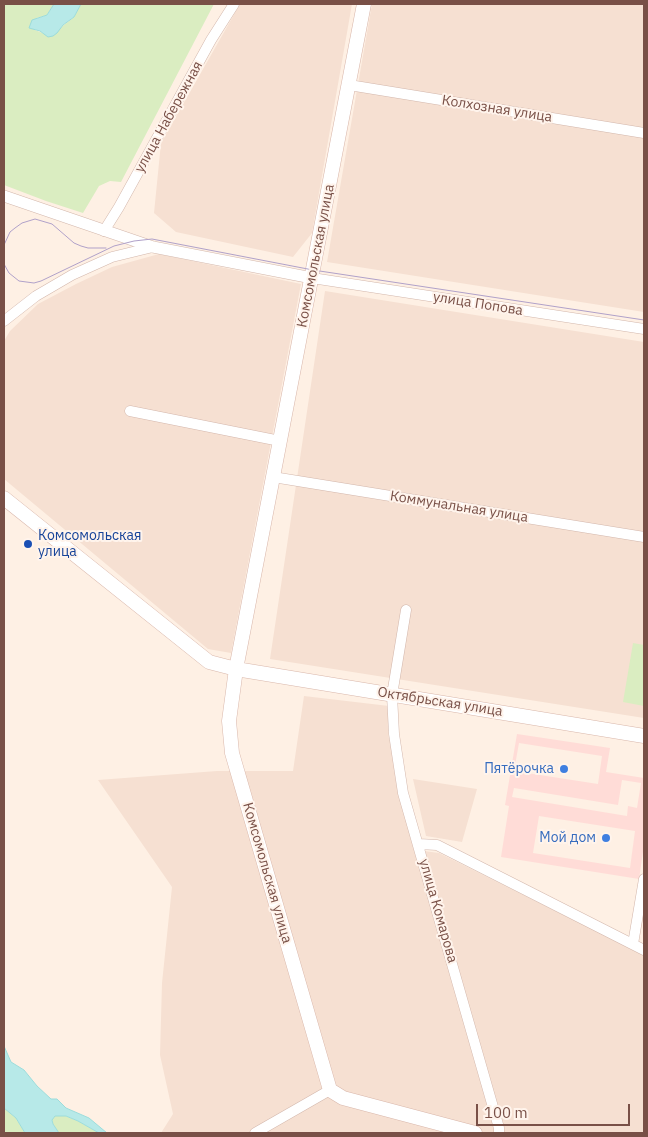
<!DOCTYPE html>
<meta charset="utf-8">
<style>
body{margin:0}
#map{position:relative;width:648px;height:1137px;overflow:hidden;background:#fef0e4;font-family:"IBM Plex Sans",sans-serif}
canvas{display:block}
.frame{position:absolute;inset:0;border:5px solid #795047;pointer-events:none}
.scale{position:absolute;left:476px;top:1104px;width:154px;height:22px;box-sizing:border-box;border:2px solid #795047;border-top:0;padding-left:6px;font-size:15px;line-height:18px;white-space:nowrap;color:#795047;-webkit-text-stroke:4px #fff4ec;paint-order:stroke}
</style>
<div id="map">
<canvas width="648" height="1137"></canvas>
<div class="frame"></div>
<div class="scale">100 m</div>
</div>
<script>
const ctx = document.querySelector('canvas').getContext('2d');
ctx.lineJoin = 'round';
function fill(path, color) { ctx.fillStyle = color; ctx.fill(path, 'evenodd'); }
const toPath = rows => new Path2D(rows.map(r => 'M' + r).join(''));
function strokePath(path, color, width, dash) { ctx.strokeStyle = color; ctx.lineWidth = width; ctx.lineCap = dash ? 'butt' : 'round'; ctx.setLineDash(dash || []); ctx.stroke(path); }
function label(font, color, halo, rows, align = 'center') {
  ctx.font = font + ' "IBM Plex Sans",sans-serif'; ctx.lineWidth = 4; ctx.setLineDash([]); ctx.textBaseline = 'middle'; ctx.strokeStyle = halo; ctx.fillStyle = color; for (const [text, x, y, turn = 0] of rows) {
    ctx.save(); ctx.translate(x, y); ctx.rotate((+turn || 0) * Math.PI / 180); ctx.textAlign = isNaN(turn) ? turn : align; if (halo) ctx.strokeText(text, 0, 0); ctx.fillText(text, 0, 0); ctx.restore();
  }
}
const residential = toPath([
 [240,4,352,4,312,233,293,257,176,232,154,213,161,143],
 [372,4,644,4,644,312,327,262],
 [159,254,301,284,231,653,208,649,4,479,4,341,10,331,38,304,76,284,112,267],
 [325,291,644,342,644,718,270,659],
 [304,696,389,706,388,734,416,850,439,853,644,955,644,1133,161,1133,173,1114,160,1055,162,983,172,887,98,780,217,771,293,771],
 [413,779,477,789,462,842,426,836]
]);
const commercial = toPath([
 [517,734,610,748,606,772,644,778,644,845,639,879,501,857,509,806,505,805],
 [519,743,602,756,598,784,514,771],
 [622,780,641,783,637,808,628,806,627,816,512,797,514,788,618,805],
 [539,816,635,831,630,868,533,853]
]);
const green = toPath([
 [4,4,54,4,47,15,37,18,35,30,45,34,60,28,69,21,74,17,81,4,214,4,121,182,110,181,99,186,83,213,46,201,4,185],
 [633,643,644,645,644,706,623,702],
 [4,1108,16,1118,25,1133,4,1133],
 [54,1116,66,1116,78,1121,99,1133,59,1133,53,1124,52,1120]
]);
const water = toPath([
 [54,4,81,4,74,17,63,25,57,33,53,36,48,37,40,31,29,28,32,20,47,15,54,4],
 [4,1046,11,1062,24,1070,37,1086,51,1099,57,1099,66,1108,89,1118,107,1133,99,1133,78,1121,66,1116,55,1116,52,1120,53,1124,59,1133,25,1133,16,1118,4,1108,4,1046]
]);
const minor = toPath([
 [349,85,644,133],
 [104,231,119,207,211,40,234,4],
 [312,278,644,329],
 [4,321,36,296,72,275,112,257,153,247],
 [130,411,280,441],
 [273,477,644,537],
 [406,610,392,695,394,734,403,793,499,1128,499,1133],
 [419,844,437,845,644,950],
 [633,944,644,879],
 [255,1133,330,1090]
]);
const tertiary = toPath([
 [4,196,153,247,312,278]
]);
const secondary = toPath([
 [364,4,236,669,229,721,232,753,330,1090,343,1098,475,1133],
 [4,498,209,662,236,669,644,736]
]);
const tram = toPath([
 [4,245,10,232,15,228,22,223,35,219,52,224,74,243,81,246,88,248,106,248],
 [4,264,9,273,19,281,34,283,41,281,114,246,134,241,152,239,313,270,644,320]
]);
const markers = [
 [28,544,5,"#1a4fb4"],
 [564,769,5,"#3f7fe0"],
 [606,838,5,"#3f7fe0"]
];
const streetNames = [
 ["Колхозная улица",497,109,9],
 ["улица Набережная",169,117,-61],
 ["Комсомольская улица",316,256,-79],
 ["улица Попова",478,304,9],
 ["Коммунальная улица",459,507,9],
 ["Октябрьская улица",440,702,9],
 ["Комсомольская улица",267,873,74],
 ["улица Комарова",438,911,74]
];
const transitNames = [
 ["Комсомольская",38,536],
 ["улица",38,552]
];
const shopNames = [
 ["Пятёрочка",554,769],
 ["Мой дом",596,838]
];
fill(residential, '#f6e0d2');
fill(commercial, '#ffdcd7');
fill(green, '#daedc1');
fill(water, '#b7e9e8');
strokePath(water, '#9cdcdb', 1);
strokePath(minor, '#d3b7ac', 11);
strokePath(tertiary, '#d3b7ac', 12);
strokePath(secondary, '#d9b7ab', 15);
strokePath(minor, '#fff', 10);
strokePath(tertiary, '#fff', 11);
strokePath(secondary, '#fff', 14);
strokePath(tram, '#b0a1c9', 1);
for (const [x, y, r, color] of markers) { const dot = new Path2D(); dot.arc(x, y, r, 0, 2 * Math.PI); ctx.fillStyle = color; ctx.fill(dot); strokePath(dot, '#fff4ec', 2); }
label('14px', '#795047', '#fff4ec', streetNames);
label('14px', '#164399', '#fff4ec', transitNames, 'left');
label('14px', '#366cbe', '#fff4ec', shopNames, 'right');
</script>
